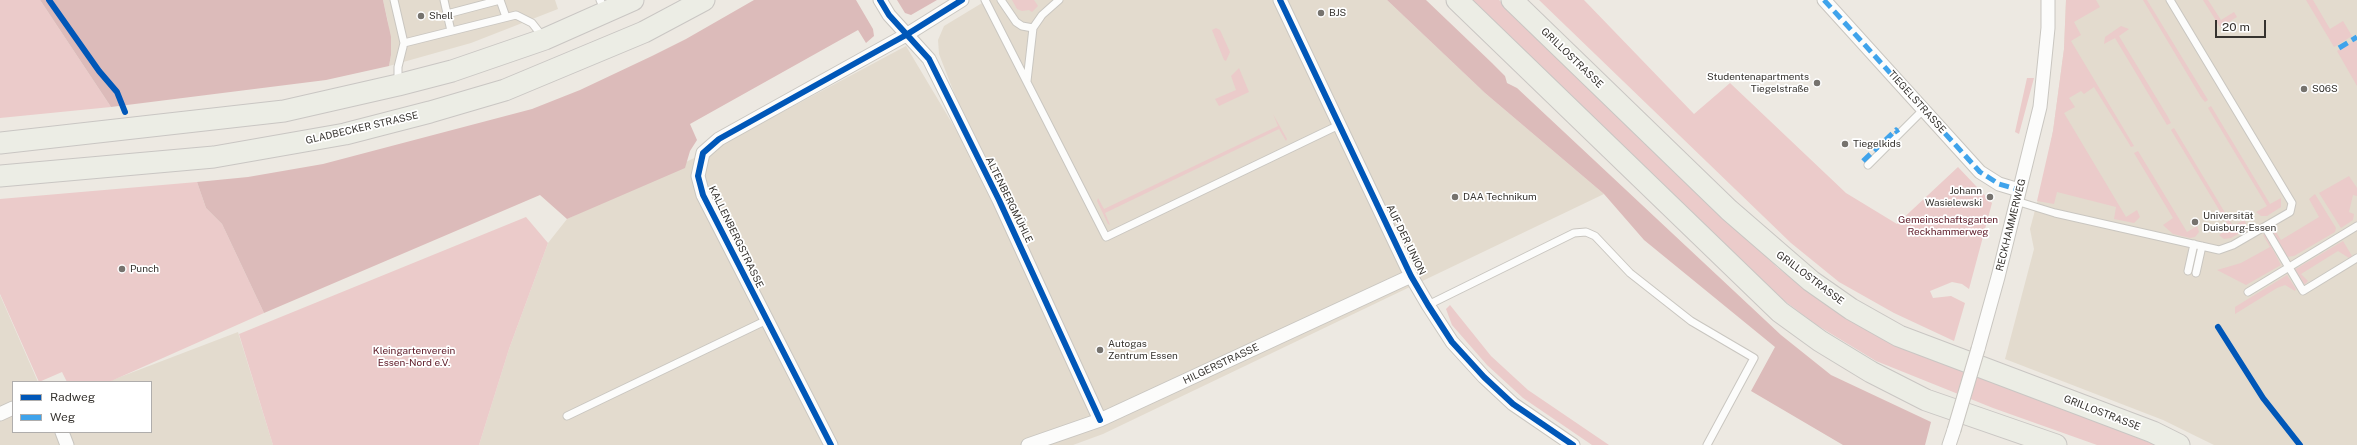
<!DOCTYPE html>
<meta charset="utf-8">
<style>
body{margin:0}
#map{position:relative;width:2357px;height:445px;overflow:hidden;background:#ede9e2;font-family:"Public Sans",sans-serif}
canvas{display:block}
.legend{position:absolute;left:12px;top:381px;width:140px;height:52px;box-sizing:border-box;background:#fff;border:1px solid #afadac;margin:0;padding:5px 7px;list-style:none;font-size:12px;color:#36332f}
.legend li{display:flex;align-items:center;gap:8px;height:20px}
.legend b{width:20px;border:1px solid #afadac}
.scale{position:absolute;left:2215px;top:20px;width:51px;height:18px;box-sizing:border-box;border:2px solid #36332f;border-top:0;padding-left:5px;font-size:12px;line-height:14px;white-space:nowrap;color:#36332f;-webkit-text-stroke:3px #fff;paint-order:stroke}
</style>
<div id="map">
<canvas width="2357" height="445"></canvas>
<ul class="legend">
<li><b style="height:5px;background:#0057b8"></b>Radweg</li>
<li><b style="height:5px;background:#3fa3eb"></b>Weg</li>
</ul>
<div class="scale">20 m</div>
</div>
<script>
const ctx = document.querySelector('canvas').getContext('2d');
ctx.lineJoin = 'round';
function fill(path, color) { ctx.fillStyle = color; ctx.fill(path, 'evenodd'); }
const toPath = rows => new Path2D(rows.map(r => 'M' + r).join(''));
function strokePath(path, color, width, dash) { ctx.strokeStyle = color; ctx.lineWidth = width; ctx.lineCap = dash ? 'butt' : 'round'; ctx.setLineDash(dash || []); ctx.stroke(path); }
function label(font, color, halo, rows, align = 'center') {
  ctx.font = font + ' "Public Sans",sans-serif'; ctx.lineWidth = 3.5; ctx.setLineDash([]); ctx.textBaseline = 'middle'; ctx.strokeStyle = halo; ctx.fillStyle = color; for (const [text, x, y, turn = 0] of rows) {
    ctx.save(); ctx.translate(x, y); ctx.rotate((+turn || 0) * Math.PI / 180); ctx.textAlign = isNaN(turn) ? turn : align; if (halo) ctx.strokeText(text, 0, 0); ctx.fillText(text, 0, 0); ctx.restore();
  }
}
const built = toPath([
 [383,0,555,0,558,9,471,43,389,66,391,55,388,22],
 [987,0,1387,0,1485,93,1604,194,1103,434,1073,445,479,445,509,349,548,243,567,219,713,149,906,46,992,190,939,54,938,40,944,26],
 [2066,0,2357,0,2357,445,2214,445,2163,420,2005,359,2034,249,2030,229,2046,169,2053,131,2064,49],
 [0,295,38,382,13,382,13,432,151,432,151,382,107,382,238,332,273,445,0,445]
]);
const green = toPath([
 [0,0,40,0,111,107,0,118],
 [1012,0,1034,0,1038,6,1032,12,1029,10,1022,11,1017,9],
 [1470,0,1499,0,1538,35,1778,268,1826,304,1883,339,2156,445,2097,445,1993,408,1876,361,1815,324,1765,286],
 [1539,0,1584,0,1694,114,1730,83,1846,193,1897,224,1958,167,1992,203,1969,289,1962,284,1952,282,1930,291,1933,298,1951,296,1965,303,1954,341,1894,313,1839,282,1791,243],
 [2066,0,2096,0,2100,7,2074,22,2081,35,2071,41,2134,146,2131,147,2128,142,2094,87,2084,94,2081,91,2069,98,2075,107,2064,113,2126,217,2137,210,2140,217,2134,223,2114,219,2116,207,2057,192,2054,204,2037,201,2053,131,2064,49],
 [2143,0,2147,0,2208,100,2205,102,2201,97],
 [2203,0,2208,0,2221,20,2234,12,2237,17,2220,27],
 [2306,0,2313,0,2330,29,2343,21,2352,36,2334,47],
 [2121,26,2129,29,2119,36,2168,117,2171,123,2167,125,2115,38,2104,44,2105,37],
 [1216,28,1220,30,1230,52,1226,61,1224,60,1212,30],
 [2355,40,2357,43,2357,86,2337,51],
 [1239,68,1249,92,1219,106,1215,99,1236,90,1231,76],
 [2027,78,2034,78,2019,134,2015,132],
 [2211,106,2270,204,2281,198,2281,207,2267,216,2261,216,2256,212,2267,206,2208,108],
 [1273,114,1287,139,1286,141,1279,129,1105,213,1110,225,1108,224,1097,201,1098,198,1104,209,1278,126],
 [2174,128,2233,226,2244,220,2246,223,2245,230,2231,238,2224,239,2219,235,2230,228,2171,130],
 [2138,151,2187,232,2197,226,2199,232,2195,237,2190,238,2173,234,2164,226,2163,225,2173,218,2134,153],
 [2349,176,2357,188,2357,196,2353,195,2349,212,2354,214,2353,220,2341,228,2319,193],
 [197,182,206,208,222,224,264,313,109,382,67,382,62,372,39,382,0,294,0,199],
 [2315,194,2336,228,2335,232,2294,256,2286,257,2272,230,2274,229,2281,240,2319,217,2309,199],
 [526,217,548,243,509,349,479,445,273,445,239,334],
 [2265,234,2281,265,2246,285,2217,270,2241,263,2270,247,2263,235],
 [2343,241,2352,256,2349,258,2338,251,2301,274,2308,281,2305,284,2302,283,2294,270],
 [2287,275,2296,289,2295,291,2285,285,2277,288,2235,314,2235,307],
 [1450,305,1491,356,1528,390,1609,445,1592,445,1523,398,1487,365,1452,325,1446,309]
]);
const forest = toPath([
 [40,0,383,0,391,37,391,55,389,66,326,80,111,107],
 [754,0,856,0,873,29,874,36,866,43,858,30,690,124,697,140,690,151,685,168,567,219,540,195,264,313,222,224,206,208,197,182,248,177,323,164,532,109,580,90,652,56,686,39],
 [897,0,937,0,911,15,905,13],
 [1387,0,1426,0,1492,63,1505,76,1507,83,1517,88,1781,335,1831,375,1931,422,1925,445,1843,445,1751,391,1775,347,1644,240,1604,194,1485,93]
]);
const lane = toPath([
 [394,0,404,43],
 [444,0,451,31],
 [500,0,506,17],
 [600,0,605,11],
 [985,0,1106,237,1339,125],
 [1001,0,1016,22,1022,26,1033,28],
 [447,14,500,0],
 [1027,81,1033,28,1042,15,1059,0],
 [398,83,398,67,404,43,516,15,532,23,543,37],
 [1868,165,1924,109],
 [2016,201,2055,213,2219,250,2233,245,2290,212,2292,203,2170,0],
 [2265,227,2303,291,2357,258],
 [2188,271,2194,244],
 [2196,273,2202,246],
 [2248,292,2357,226],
 [1428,305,1574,233,1586,232,1595,236,1630,273,1691,321,1754,358,1707,445],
 [567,416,767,320]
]);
const street = toPath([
 [880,0,889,15,929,59,999,200,1100,420],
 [1280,0,1411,276,1428,305,1452,342,1484,377,1513,404,1573,445],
 [1824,0,1980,172,1999,184,2019,190],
 [1978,349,1998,277,2040,107,2048,28,2048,0],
 [0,414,13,408],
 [62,432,67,445],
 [831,445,703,195,698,176,703,153,719,139,906,35,962,0],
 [1028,445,1100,420,1411,276],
 [1949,445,1954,430]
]);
const primary = toPath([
 [1457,0,1780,312,1820,341,1871,372,1926,400,2056,445],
 [1512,0,1729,210,1811,281,1851,309,1899,336,2153,432,2179,445],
 [0,143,284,111,398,85,452,71,545,39,633,0],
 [0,176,214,157,345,134,430,112,505,90,644,32,704,0]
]);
const streetBridge = toPath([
 [1954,430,1978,349]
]);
const quiet = toPath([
 [1824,0,1980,172,1999,184,2019,190],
 [2339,48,2357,37],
 [1863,161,1896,130,1898,133]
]);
const cycleway = toPath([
 [49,0,99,71,117,92,125,112],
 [880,0,889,15,929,59,999,200,1100,420],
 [1280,0,1411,276,1428,305,1452,342,1484,377,1513,404,1573,445],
 [2218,327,2263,398,2300,445],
 [831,445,703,195,698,176,703,153,719,139,906,35,962,0]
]);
const markers = [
 [1321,13,4,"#76736e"],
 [421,16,4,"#76736e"],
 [1817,83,4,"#76736e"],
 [2304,89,4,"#76736e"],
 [1845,144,4,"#76736e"],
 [1455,197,4,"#76736e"],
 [1990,197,4,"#76736e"],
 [2195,222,4,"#76736e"],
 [122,269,4,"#76736e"],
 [1100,350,4,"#76736e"]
];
const poiNames = [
 ["BJS",1329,13],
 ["Shell",429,16],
 ["Studentenapartments",1809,77,"right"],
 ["Tiegelstraße",1809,89,"right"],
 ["S06S",2312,89],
 ["Tiegelkids",1853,144],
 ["Johann",1982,191,"right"],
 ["Wasielewski",1982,203,"right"],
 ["DAA Technikum",1463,197],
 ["Universität",2203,216],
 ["Duisburg-Essen",2203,228],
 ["Punch",130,269],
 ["Autogas",1108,344],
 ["Zentrum Essen",1108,356]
];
const streetNames = [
 ["GRILLOSTRASSE",1572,58,44],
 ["TIEGELSTRASSE",1917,102,48],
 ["GLADBECKER STRASSE",362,128,-13],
 ["ALTENBERGMÜHLE",1009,200,64],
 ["RECKHAMMERWEG",2011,225,-76],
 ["KALLENBERGSTRASSE",736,237,64],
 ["AUF DER UNION",1406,240,64],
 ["GRILLOSTRASSE",1810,278,37],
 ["HILGERSTRASSE",1221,364,-25],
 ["GRILLOSTRASSE",2102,413,21]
];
const parkNames = [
 ["Gemeinschaftsgarten",1948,220],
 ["Reckhammerweg",1948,232],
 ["Kleingartenverein",414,351],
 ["Essen-Nord e.V.",414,363]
];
fill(built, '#e3dbce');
fill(green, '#ebcbca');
fill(forest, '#dcbbba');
strokePath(lane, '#c9c6c0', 9);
strokePath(street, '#c9c6c0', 15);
strokePath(primary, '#c9c6c3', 23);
strokePath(lane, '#fcfcfb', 7);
strokePath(street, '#fcfcfb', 13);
strokePath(primary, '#ecede5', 21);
strokePath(streetBridge, '#c9c6c0', 15, []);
strokePath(streetBridge, '#fcfcfb', 13);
strokePath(quiet, '#3fa3eb', 5, [10, 5]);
strokePath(cycleway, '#0057b8', 6);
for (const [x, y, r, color] of markers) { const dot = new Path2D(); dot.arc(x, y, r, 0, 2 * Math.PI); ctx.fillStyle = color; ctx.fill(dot); strokePath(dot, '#fff', 1.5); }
label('10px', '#36332f', '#fff', poiNames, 'left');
label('10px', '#36332f', '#fff', streetNames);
label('10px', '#5c1825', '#fff', parkNames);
</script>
